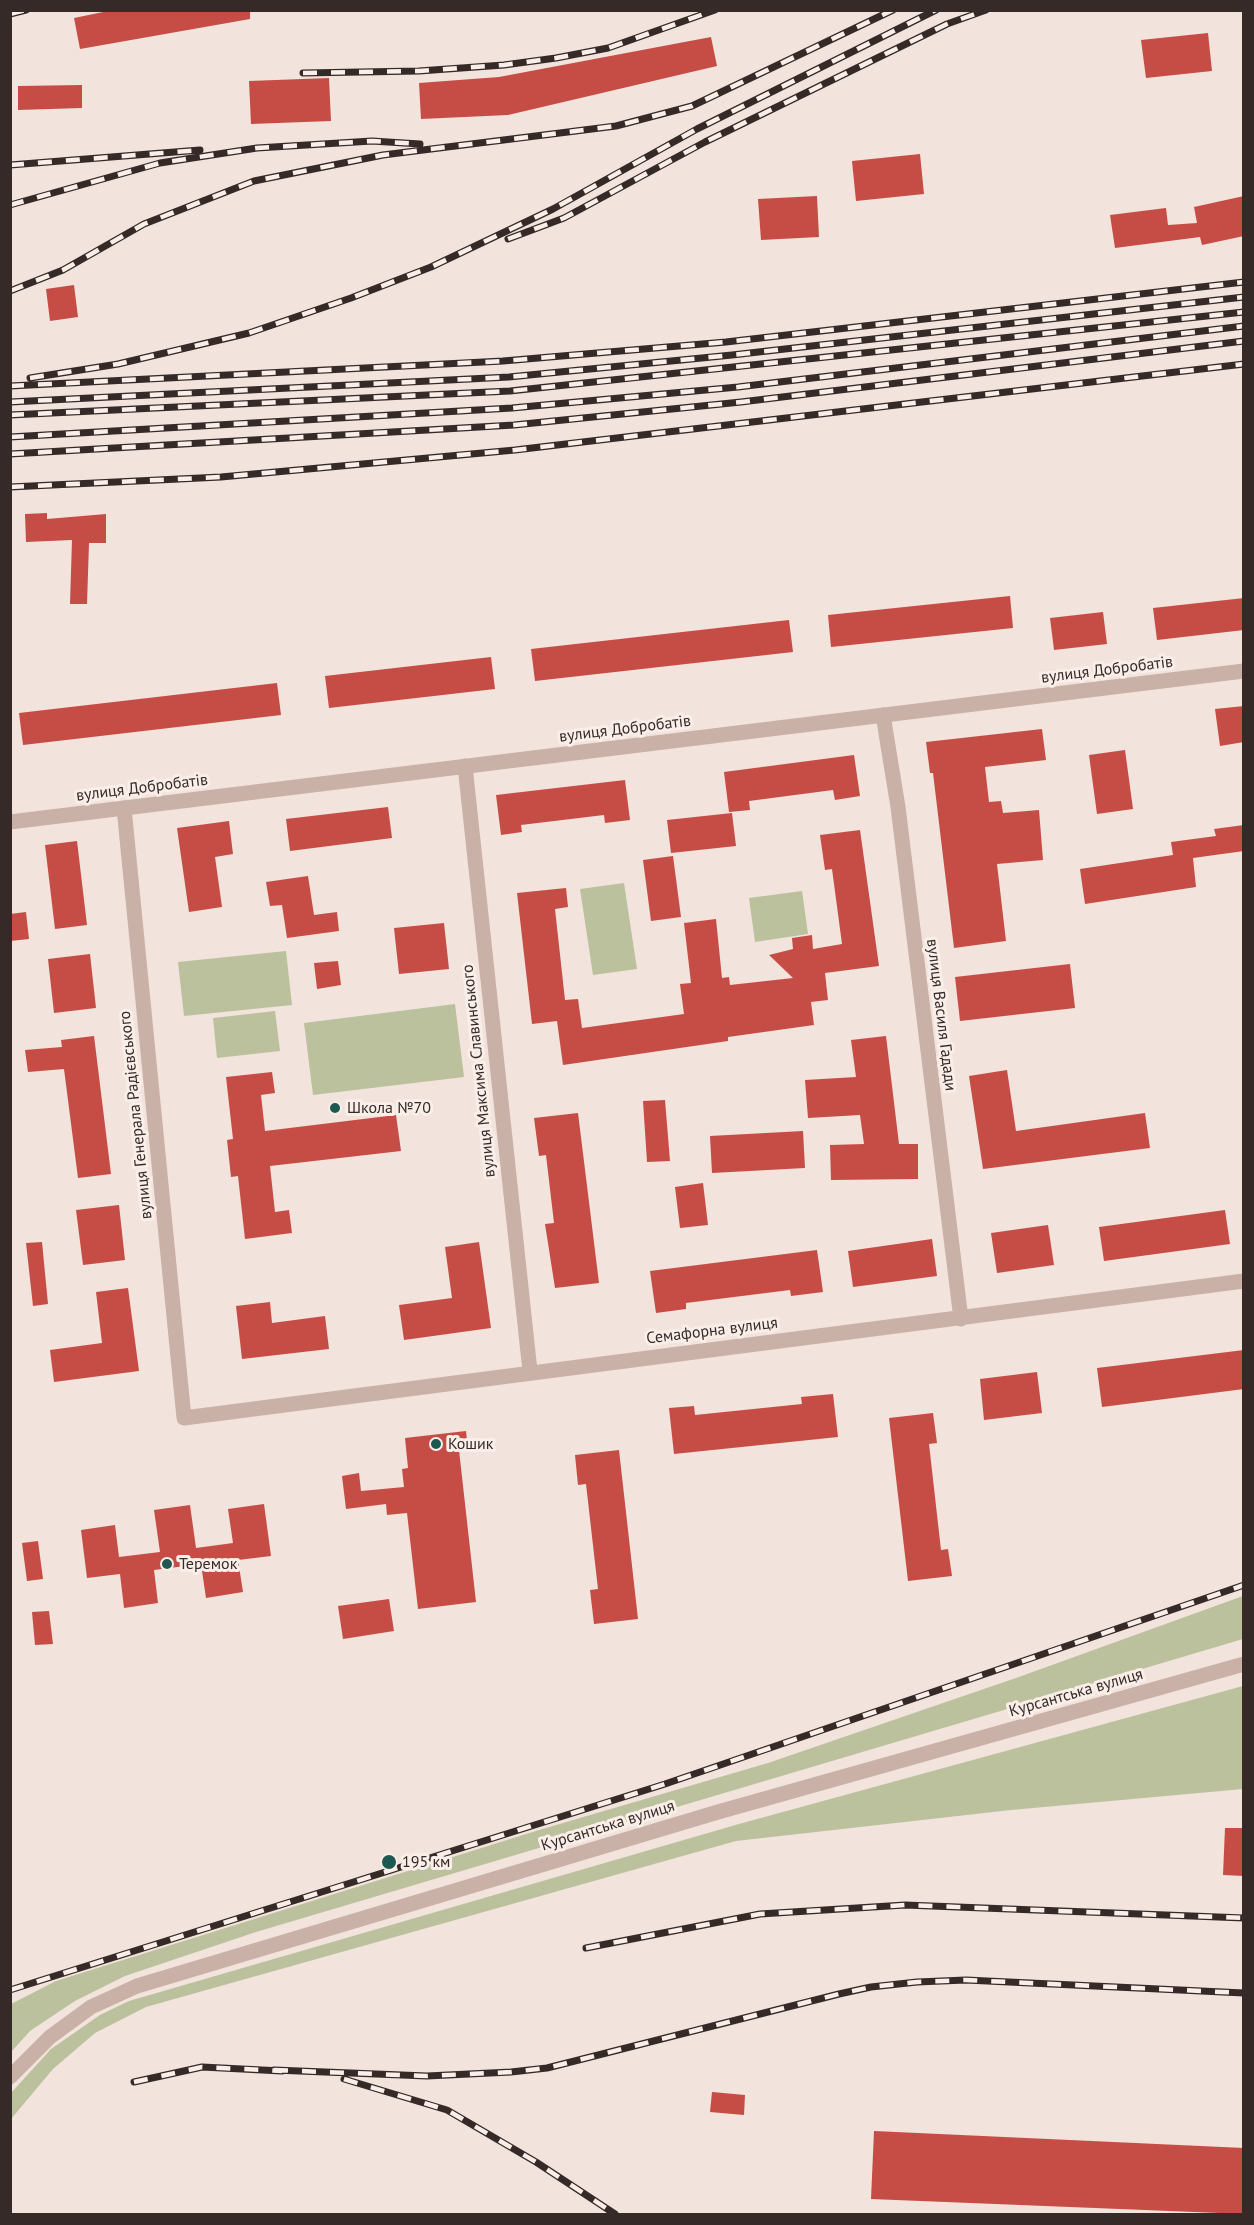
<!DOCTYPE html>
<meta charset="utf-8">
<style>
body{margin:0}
#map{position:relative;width:1254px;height:2225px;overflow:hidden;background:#f2e3dc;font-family:"PT Sans",sans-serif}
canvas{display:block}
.frame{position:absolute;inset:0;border:12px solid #362a28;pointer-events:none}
</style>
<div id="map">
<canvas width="1254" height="2225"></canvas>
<div class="frame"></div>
</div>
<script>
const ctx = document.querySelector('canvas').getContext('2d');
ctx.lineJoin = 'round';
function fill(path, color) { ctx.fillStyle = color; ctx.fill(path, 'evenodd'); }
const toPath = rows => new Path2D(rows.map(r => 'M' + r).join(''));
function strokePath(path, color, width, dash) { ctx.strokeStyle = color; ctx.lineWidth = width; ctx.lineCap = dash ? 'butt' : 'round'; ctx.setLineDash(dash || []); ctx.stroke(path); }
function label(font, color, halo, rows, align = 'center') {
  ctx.font = font + ' "PT Sans",sans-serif'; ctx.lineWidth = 6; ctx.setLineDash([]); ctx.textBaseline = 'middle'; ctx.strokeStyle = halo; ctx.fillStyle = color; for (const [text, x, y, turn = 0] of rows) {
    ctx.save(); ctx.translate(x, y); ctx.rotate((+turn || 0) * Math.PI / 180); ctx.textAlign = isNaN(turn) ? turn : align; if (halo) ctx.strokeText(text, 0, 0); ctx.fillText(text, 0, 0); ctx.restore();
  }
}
const green = toPath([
 [624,883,637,969,593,975,580,889],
 [802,891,808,934,755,942,749,898],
 [286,951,292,1005,184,1016,178,962],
 [455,1004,464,1077,313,1095,304,1023],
 [275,1011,280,1051,217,1058,213,1018],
 [1243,1596,1243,1639,256,1932,125,1976,75,2001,30,2031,11,2052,11,2004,56,1981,539,1830,768,1763,1016,1678],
 [1243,1686,1243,1789,1011,1810,736,1841,146,2007,95,2033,53,2069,11,2119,11,2093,51,2049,100,2015,129,2001,739,1824]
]);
const building = toPath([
 [113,10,250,10,250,19,80,49,74,18],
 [1208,33,1212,71,1146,78,1141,40],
 [711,37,717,66,508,115,421,119,419,83,499,77],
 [329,78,331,121,251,124,249,81],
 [82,85,82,108,18,110,18,86],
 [920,154,924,194,856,201,852,161],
 [817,196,819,237,761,240,758,199],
 [1244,196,1244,236,1202,245,1200,237,1115,248,1110,215,1166,208,1168,225,1197,223,1194,207],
 [74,285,78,317,50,321,46,289],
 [47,513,47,519,106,514,106,543,89,543,87,604,70,604,72,540,26,542,25,514],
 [1010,596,1013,628,831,647,828,615],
 [1244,598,1244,630,1157,640,1153,608],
 [1103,612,1107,644,1054,650,1050,618],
 [789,620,793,652,535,681,531,649],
 [491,657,495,689,329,708,325,676],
 [277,683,281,715,23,745,19,713],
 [1244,706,1244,742,1220,746,1215,709],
 [1042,729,1046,760,985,767,989,802,1001,801,1003,813,1039,810,1043,860,997,864,1006,941,954,948,933,773,930,773,926,742],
 [1125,750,1133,809,1097,814,1089,755],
 [854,755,860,796,835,800,833,790,749,801,750,810,729,812,724,772],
 [625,780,630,820,605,823,604,815,521,825,522,832,501,835,496,795],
 [388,807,392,838,290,851,286,819],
 [732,813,736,846,671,853,667,820],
 [229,821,233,854,215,857,222,907,189,912,177,828],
 [1244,825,1244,851,1193,858,1196,887,1085,904,1080,869,1173,855,1171,842,1216,836,1214,829],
 [860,830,879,966,825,973,828,1000,811,1002,814,1025,728,1037,728,1041,563,1065,557,1021,532,1024,517,893,566,888,568,907,555,909,565,1000,578,999,582,1028,684,1014,680,984,691,983,684,923,716,919,722,978,729,977,730,985,793,978,769,955,793,949,792,938,812,935,813,949,842,944,832,869,825,870,820,835],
 [77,841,87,925,55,929,45,845],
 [673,856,681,917,651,921,643,860],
 [308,876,314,915,337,912,339,931,287,938,282,905,270,906,266,882],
 [26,912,29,939,10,941,10,914],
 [444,923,449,969,399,974,394,928],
 [90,954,96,1008,54,1013,48,959],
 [338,961,341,985,317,989,314,963],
 [1070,964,1075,1008,960,1021,955,977],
 [94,1036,111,1174,78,1178,64,1069,28,1072,25,1050,62,1047,61,1040],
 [886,1036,899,1144,918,1144,918,1179,831,1180,830,1145,864,1144,860,1115,808,1118,805,1080,856,1077,851,1040],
 [1007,1070,1016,1131,1145,1113,1150,1148,983,1169,969,1076],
 [272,1072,275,1093,261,1095,265,1131,396,1115,401,1151,270,1166,275,1212,289,1210,292,1233,245,1239,238,1176,231,1177,227,1140,233,1139,226,1077],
 [665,1100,670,1161,647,1162,643,1101],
 [578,1113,599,1283,555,1288,545,1224,554,1223,546,1155,539,1156,534,1118],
 [803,1131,805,1168,712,1173,710,1136],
 [703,1183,708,1225,680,1228,675,1187],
 [119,1205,125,1260,83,1265,76,1210],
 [1225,1210,1230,1244,1104,1261,1099,1227],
 [1048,1225,1054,1265,997,1273,991,1233],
 [932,1239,937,1276,853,1287,848,1251],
 [42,1242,48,1304,33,1306,26,1243],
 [479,1242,491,1328,404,1340,399,1305,452,1298,445,1247],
 [817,1250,823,1292,791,1296,790,1290,686,1303,686,1309,656,1313,650,1271],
 [128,1288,139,1371,54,1382,50,1350,102,1343,96,1292],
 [270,1302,272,1323,325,1316,329,1349,242,1359,236,1306],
 [1244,1350,1244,1389,1102,1407,1097,1368],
 [1037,1372,1042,1413,984,1420,980,1379],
 [833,1394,838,1437,674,1454,669,1408,694,1406,695,1415,802,1404,801,1397],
 [933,1413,937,1443,929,1444,941,1550,948,1549,952,1576,908,1581,889,1418],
 [466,1431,468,1449,459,1450,476,1602,418,1609,407,1513,387,1515,386,1504,346,1509,342,1476,359,1473,361,1491,404,1487,402,1469,408,1468,405,1438],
 [619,1450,638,1619,594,1624,590,1590,598,1589,586,1484,578,1485,575,1455],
 [264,1504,271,1556,238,1560,243,1592,206,1598,201,1564,154,1570,158,1603,124,1608,120,1574,87,1578,81,1530,115,1525,119,1557,160,1552,154,1510,190,1505,196,1548,233,1543,228,1509],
 [38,1541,43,1579,27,1581,22,1543],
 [389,1599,394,1631,343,1639,338,1606],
 [49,1611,53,1644,35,1645,32,1612],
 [1225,1828,1244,1828,1244,1876,1223,1875],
 [712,2092,745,2095,744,2115,710,2112],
 [874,2131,1244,2148,1244,2214,871,2199]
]);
const minor = toPath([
 [883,715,898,807,961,1319],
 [465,766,530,1371],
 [124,808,184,1418,1244,1281]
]);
const tertiary = toPath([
 [10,822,1244,671],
 [10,2077,50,2037,91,2007,137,1986,718,1812,1244,1664]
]);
const rail = toPath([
 [10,14,26,10],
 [303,73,419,71,504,65,556,58,608,48,715,10],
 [10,165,200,150],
 [10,205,160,163,257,148,372,141,420,144],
 [508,239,564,218,705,142,947,24,986,10],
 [10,291,63,270,144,224,254,181,383,155,616,126,692,106,893,10],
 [30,378,118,364,249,333,351,298,431,267,553,209,697,129,936,10],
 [10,386,503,361,726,342,1244,282],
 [10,402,509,377,732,355,1244,297],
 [10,415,510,391,1244,312],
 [10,437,512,408,738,387,1244,326],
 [10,454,514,425,741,402,1244,341],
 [10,487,221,477,515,450,1244,364],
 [586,1948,760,1914,905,1905,1244,1918],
 [10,1990,665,1784,1244,1585],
 [274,2070,427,2076,511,2072,547,2068,839,1994,871,1987,917,1982,966,1980,1244,1993],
 [344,2079,447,2110,536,2162,615,2214],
 [134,2082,202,2067,282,2071]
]);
const markers = [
 [335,1108,6,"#1e5851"],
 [436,1444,6,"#1e5851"],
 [167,1564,6,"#1e5851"],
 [389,1862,8,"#1e5851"]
];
const streetNames = [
 ["вулиця Добробатів",1107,670,-7],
 ["вулиця Добробатів",625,729,-7],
 ["вулиця Добробатів",142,788,-7],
 ["вулиця Василя Гадади",941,1015,83],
 ["вулиця Максима Славинського",479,1071,-96],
 ["вулиця Генерала Радієвського",136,1115,-96],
 ["Семафорна вулиця",712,1331,-7],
 ["Курсантська вулиця",1076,1693,-16],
 ["Курсантська вулиця",608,1826,-17]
];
const poiNames = [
 ["Школа №70",347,1108],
 ["Кошик",448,1444],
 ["Теремок",179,1564],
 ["195 км",402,1862]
];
fill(green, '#bbc19c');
fill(building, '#c54d46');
strokePath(minor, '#cab1a7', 15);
strokePath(tertiary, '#cab1a7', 15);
strokePath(rail, '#362a28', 7);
strokePath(rail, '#f9eee8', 4.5, [14]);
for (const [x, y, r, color] of markers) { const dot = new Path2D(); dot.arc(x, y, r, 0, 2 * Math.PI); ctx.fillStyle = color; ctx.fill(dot); strokePath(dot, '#f9eee8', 2); }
label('16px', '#362a28', '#f9eee8', streetNames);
label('16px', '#362a28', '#f9eee8', poiNames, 'left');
</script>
